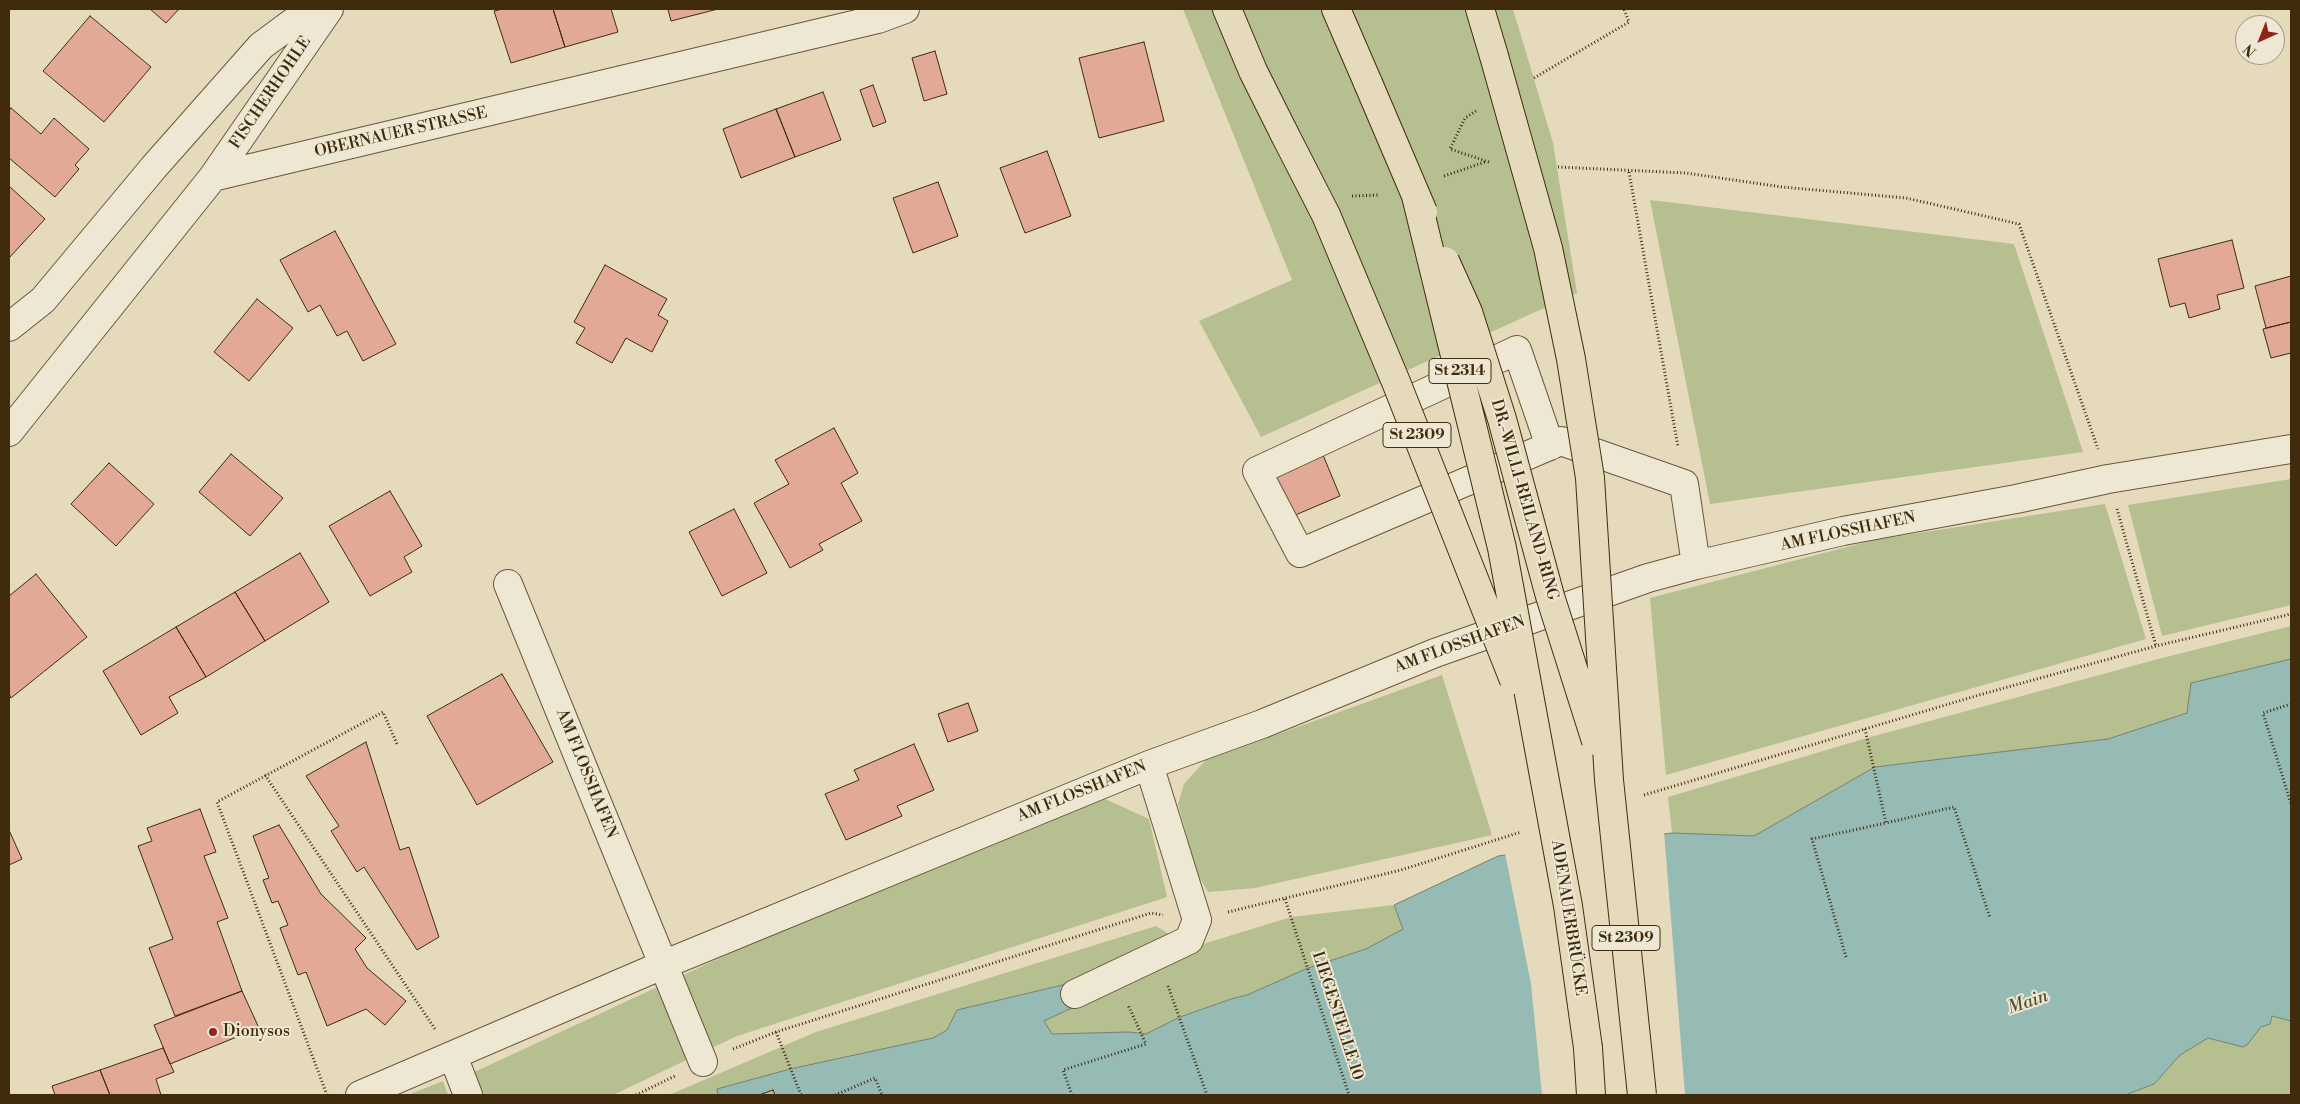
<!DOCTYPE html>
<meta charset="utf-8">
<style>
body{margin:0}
#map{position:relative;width:2300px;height:1104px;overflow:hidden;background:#e5dabb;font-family:"Libre Bodoni",serif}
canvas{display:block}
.frame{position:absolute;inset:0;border:10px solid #402c0c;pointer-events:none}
.north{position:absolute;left:2235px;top:15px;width:50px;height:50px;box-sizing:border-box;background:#eee7d3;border:1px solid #a89c83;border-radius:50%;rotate:224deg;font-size:14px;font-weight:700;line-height:20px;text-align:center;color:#402c0c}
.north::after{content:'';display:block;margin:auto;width:18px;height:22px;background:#8f2418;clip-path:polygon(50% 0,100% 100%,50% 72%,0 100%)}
</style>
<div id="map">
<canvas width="2300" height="1104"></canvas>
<div class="frame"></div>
<div class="north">N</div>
</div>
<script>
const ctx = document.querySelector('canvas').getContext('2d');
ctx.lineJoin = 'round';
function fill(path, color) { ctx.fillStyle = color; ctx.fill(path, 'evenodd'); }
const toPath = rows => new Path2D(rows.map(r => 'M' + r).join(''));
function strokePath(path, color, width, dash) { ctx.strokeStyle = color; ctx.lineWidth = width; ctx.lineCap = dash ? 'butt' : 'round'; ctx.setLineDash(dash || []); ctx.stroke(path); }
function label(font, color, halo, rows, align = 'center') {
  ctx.font = font + ' "Libre Bodoni",serif'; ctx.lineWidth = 4; ctx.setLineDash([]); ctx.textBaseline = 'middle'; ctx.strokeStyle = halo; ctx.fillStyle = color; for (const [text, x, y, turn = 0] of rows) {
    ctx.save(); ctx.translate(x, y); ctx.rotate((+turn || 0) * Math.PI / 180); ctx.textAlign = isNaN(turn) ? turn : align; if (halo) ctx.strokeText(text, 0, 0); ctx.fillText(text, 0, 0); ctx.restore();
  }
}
const green = toPath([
 [1183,9,1513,9,1553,143,1577,293,1261,437,1199,321,1292,280],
 [1650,200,2014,244,2083,452,1710,504],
 [2291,479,2291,605,2162,636,2128,505],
 [2105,504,2146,639,1666,775,1650,598,1874,540],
 [2291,626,2291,659,2192,683,2187,713,2108,739,1875,767,1754,836,1672,833,1668,797,1867,738,2162,658],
 [1442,675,1492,835,1255,888,1208,892,1197,873,1178,804,1184,784,1206,760],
 [1105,799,1149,819,1167,897,737,1036,613,1095,477,1095,468,1075,737,950],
 [1394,905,1403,929,1366,949,1308,968,1247,995,1231,999,1180,1017,1146,1034,1129,1032,1052,1034,1044,1021,1190,948,1291,917],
 [1156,926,1174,937,1071,983,957,1010,947,1030,933,1038,790,1069,717,1089,718,1095,669,1095,816,1032],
 [2272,1016,2291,1021,2291,1095,2125,1095,2154,1084,2180,1055,2208,1038,2243,1047,2247,1045,2256,1032],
 [443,1081,448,1095,408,1095]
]);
const water = toPath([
 [2291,659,2291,1021,2272,1016,2270,1024,2261,1027,2247,1045,2243,1047,2208,1038,2180,1055,2154,1084,2125,1095,718,1095,717,1089,790,1069,933,1038,947,1030,957,1010,1071,983,1076,1006,1044,1021,1052,1034,1129,1032,1146,1034,1180,1017,1231,999,1247,995,1308,968,1366,949,1403,929,1394,905,1498,856,1672,833,1754,836,1875,767,2108,739,2187,713,2191,683,2291,659]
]);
const pier = toPath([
 [1664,831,1685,1095,1542,1095,1531,984,1505,853]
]);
const building = toPath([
 [150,9,179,9,166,23,150,9],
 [503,9,553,9,565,47,511,63,494,11,503,9],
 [553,9,611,9,618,32,565,47,553,9],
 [668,9,718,9,671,21,668,9],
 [90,16,151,67,104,122,43,71,90,16],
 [1144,42,1164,121,1099,138,1079,58,1144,42],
 [935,51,947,94,924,101,912,58,935,51],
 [873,85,886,122,873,127,860,90,873,85],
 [823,92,841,140,795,157,776,109,823,92],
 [11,108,41,134,54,118,89,149,75,165,79,169,55,197,9,158,9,111,11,108],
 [776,109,795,157,741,178,723,129,776,109],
 [1047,151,1071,216,1025,233,1000,168,1047,151],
 [938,182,958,236,913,253,893,198,938,182],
 [9,186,45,219,9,258,9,186],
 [335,231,396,344,363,361,347,331,337,336,320,305,308,312,280,260,335,231],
 [2232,240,2244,288,2217,295,2220,309,2189,318,2185,303,2170,307,2158,259,2232,240],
 [605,265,667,299,658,315,668,321,652,352,626,338,612,363,576,343,585,328,574,322,605,265],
 [2291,276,2291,322,2266,328,2255,286,2291,276],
 [257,299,293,328,249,381,214,352,257,299],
 [2291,322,2291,353,2271,358,2263,329,2291,322],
 [834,428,858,473,841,483,862,521,819,544,823,550,790,568,754,503,789,484,775,460,834,428],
 [231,454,283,498,250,536,199,492,231,454],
 [1323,455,1340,496,1293,516,1275,475,1323,455],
 [109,463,154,504,116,546,71,504,109,463],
 [390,491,422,546,404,557,412,572,370,596,329,526,390,491],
 [734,509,767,573,722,596,689,532,734,509],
 [300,553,329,602,265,641,235,592,300,553],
 [36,574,87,637,11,698,9,694,9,596,36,574],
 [235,592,265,641,206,677,176,627,235,592],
 [176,627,206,677,169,697,178,713,141,735,103,671,176,627],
 [502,674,553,762,477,805,427,716,502,674],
 [968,703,978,731,948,742,938,714,968,703],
 [366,742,400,850,409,847,439,937,417,950,364,867,357,872,331,831,339,826,306,776,366,742],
 [914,744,934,790,897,806,902,816,846,840,825,794,859,780,854,770,914,744],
 [200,809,216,852,204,856,228,918,217,922,242,991,175,1016,149,948,173,939,138,846,152,841,147,828,200,809],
 [279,825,321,894,366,938,355,949,367,968,406,1001,385,1025,366,1009,327,1026,306,972,298,975,280,928,288,925,278,901,272,903,263,880,269,878,253,836,279,825],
 [9,830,22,859,9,865,9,830],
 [242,991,259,1028,170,1064,154,1025,242,991],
 [163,1048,174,1072,156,1079,161,1095,110,1095,100,1070,163,1048],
 [100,1070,110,1095,55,1095,52,1086,100,1070],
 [773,1090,775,1095,759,1095,773,1090]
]);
const path = toPath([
 [1534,78,1629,22,1624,9],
 [1476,111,1465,118,1450,149,1489,162],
 [1558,167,1686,173,1782,187,1906,198,2019,224,2098,449],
 [1629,172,1678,447],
 [1444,176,1485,162],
 [1352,196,1380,195],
 [2117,509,2156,646],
 [2291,704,2263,713,2291,804],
 [1865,729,1886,823,1954,807,1990,918],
 [265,775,435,1029],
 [1644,795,1979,695,2156,646,2291,614],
 [1285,899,1349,1095],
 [1228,912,1401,870,1521,832],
 [1846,957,1812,839,1886,823],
 [1168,986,1207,1095],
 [776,1032,801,1095],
 [733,1049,776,1032,1151,913,1163,915],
 [327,1095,217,802,383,712,397,744],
 [636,1095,675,1076],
 [835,1095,875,1078,882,1095],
 [1072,1095,1063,1070,1146,1044,1128,1005]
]);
const minor = toPath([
 [213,177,329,9],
 [9,327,43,300,154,167,261,46,311,9],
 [9,432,213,177,878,19,905,9],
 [1550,446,1517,350,1257,471,1300,553,1561,441,1684,484,1696,565],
 [508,584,703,1062],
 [1075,994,1189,940,1197,920,1149,765],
 [453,1056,468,1095],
 [360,1095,665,964,1149,765,1262,724,1435,653,1648,578,1696,565,1843,531,2016,499,2108,479,2291,449]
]);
const highway = toPath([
 [1227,9,1253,71,1284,133],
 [1336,9,1368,83],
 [1480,9,1494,56],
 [1588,1048,1591,1095]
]);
const highwayBridge = toPath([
 [1494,56,1548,248,1571,359,1590,478,1609,780,1642,1095],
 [1368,83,1423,212],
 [1284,133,1326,215,1396,382,1514,680],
 [1416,196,1502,548,1568,906,1588,1048],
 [1445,261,1468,312,1502,419,1550,596,1596,741]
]);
const markers = [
 [213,1032,5,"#8f2418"]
];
const shields = [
 [1460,371,62],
 [1417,435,68],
 [1626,938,68]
];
const shieldNames = [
 ["St 2314",1460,371],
 ["St 2309",1417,435],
 ["St 2309",1626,938]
];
const streetNames = [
 ["FISCHERHOHLE",271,93,-56],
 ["OBERNAUER STRASSE",401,133,-13],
 ["DR.-WILLI-REILAND-RING",1524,500,74],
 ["AM FLOSSHAFEN",1848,532,-12],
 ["AM FLOSSHAFEN",1460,645,-20],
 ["AM FLOSSHAFEN",586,774,68],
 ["AM FLOSSHAFEN",1082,792,-22],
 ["ADENAUERBRÜCKE",1568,918,81],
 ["LIEGESTELLE 10",1337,1016,72]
];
const poiNames = [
 ["Dionysos",223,1032]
];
const waterNames = [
 ["Main",2028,1003,-19]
];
fill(green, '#b6bf8f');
fill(water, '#96bab4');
strokePath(water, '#748171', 1);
fill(pier, '#e5dabb');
fill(building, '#e2a997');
strokePath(building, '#402c0c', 1);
strokePath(minor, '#695838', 30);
strokePath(highway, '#402c0c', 30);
strokePath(path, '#402c0c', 3, [1, 2.5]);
strokePath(minor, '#eee7d3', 28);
strokePath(highway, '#e5dabb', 28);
strokePath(highwayBridge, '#402c0c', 30, []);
strokePath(highwayBridge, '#e5dabb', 28);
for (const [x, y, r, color] of markers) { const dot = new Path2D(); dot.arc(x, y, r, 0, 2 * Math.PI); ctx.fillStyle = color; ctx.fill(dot); strokePath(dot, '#eee7d3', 2); }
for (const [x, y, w] of shields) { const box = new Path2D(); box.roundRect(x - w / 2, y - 12.5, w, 25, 4); ctx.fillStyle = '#eee7d3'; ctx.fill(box); strokePath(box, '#402c0c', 1); }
label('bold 15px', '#402c0c', null, shieldNames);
label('16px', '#402c0c', '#eee7d3', streetNames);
label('16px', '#402c0c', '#eee7d3', poiNames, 'left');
label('italic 18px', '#565036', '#eee7d3', waterNames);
</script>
